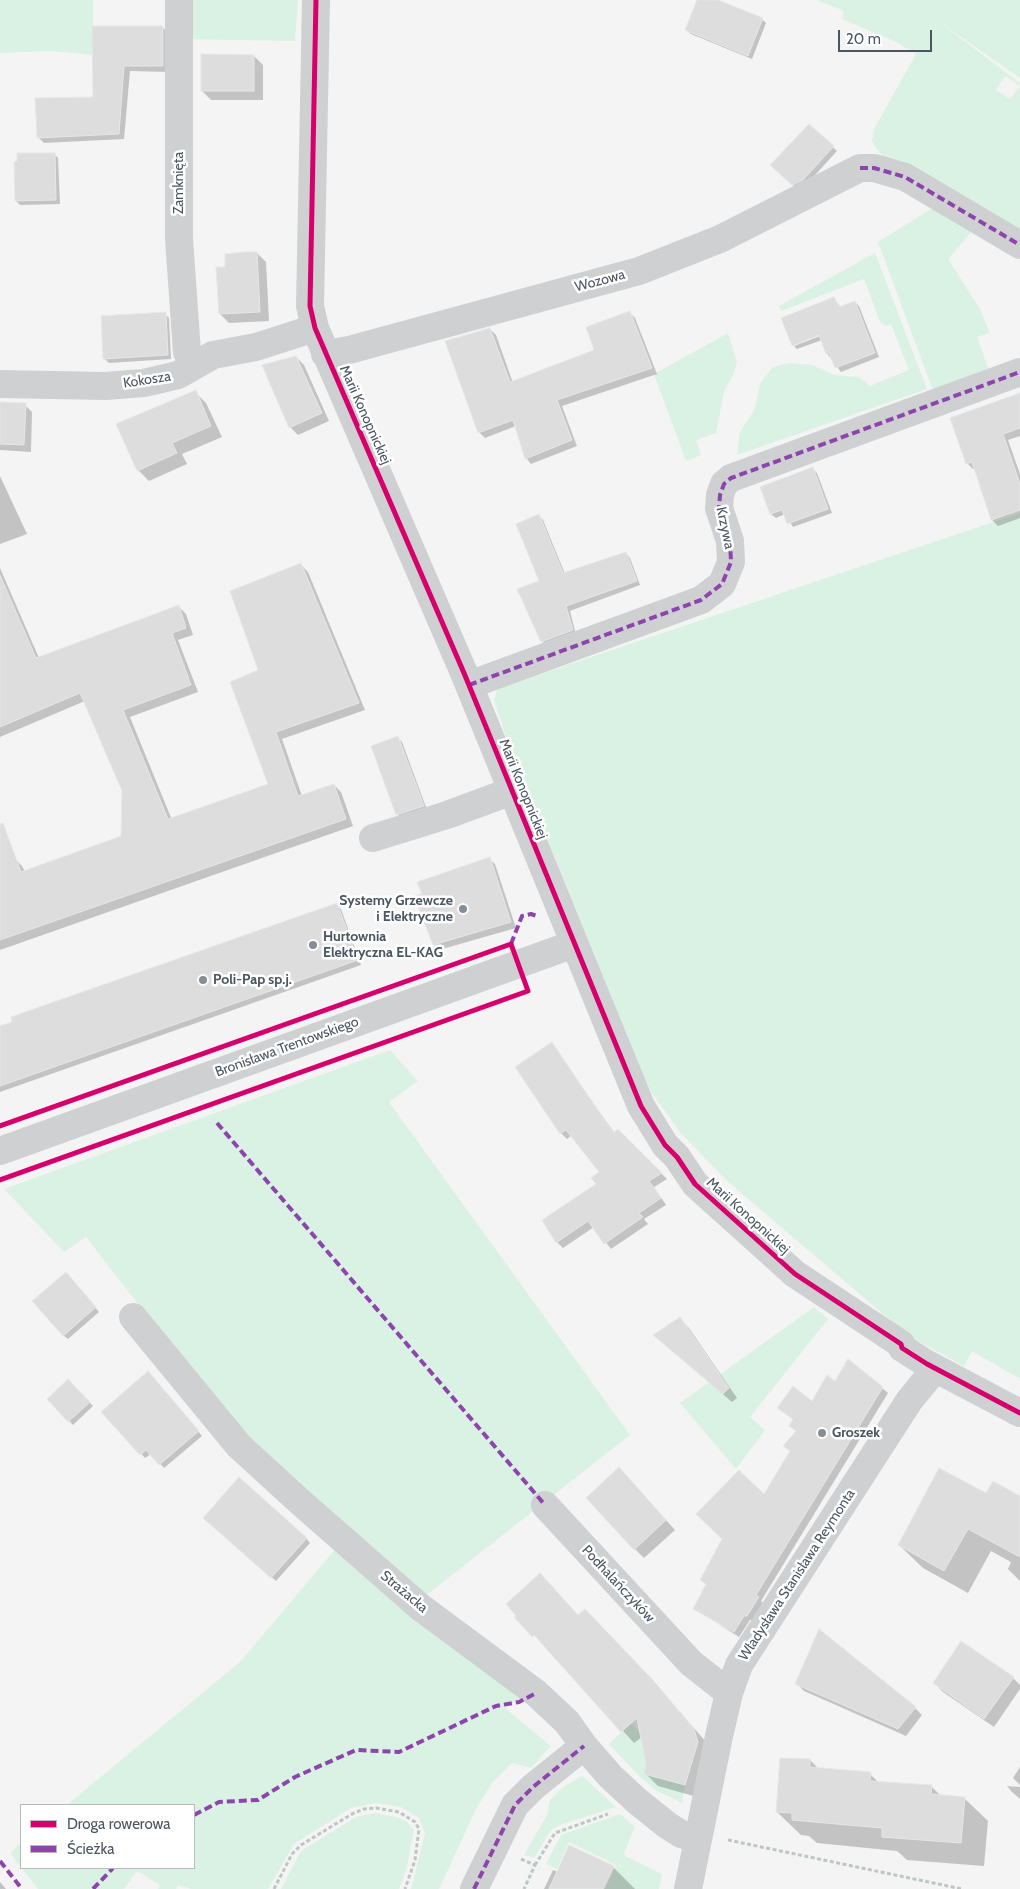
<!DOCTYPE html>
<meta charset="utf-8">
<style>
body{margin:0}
#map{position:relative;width:1020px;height:1889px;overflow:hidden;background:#f4f4f4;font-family:Cabin,sans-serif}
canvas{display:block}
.legend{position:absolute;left:20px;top:1804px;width:175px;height:65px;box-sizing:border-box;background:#fff;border:1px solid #b7bbc0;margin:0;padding:6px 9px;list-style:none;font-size:15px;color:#4a5661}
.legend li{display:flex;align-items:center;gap:10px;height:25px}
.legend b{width:25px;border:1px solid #b7bbc0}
.scale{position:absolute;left:838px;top:30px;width:94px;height:22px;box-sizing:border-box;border:2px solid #4a5661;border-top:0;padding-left:6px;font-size:15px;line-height:18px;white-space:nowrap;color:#4a5661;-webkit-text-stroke:4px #fff;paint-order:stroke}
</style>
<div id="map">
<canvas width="1020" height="1889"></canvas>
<ul class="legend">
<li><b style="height:6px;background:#d6006c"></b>Droga rowerowa</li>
<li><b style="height:6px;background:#8e44ad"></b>Ścieżka</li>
</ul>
<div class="scale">20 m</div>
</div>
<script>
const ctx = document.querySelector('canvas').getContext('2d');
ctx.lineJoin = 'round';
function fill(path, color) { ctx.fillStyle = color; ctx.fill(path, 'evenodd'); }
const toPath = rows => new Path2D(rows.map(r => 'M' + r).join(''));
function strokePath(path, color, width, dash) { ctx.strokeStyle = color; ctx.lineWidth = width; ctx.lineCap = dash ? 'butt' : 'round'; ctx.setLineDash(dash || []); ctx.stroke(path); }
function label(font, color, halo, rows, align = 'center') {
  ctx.font = font + ' Cabin,sans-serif'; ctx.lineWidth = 5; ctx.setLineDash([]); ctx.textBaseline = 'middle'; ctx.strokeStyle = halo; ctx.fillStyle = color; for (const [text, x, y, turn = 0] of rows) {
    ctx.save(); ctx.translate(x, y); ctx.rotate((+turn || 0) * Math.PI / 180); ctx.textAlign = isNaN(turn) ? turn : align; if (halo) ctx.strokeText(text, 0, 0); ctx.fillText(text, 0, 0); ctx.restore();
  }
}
const green = toPath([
 [0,0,93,0,93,55,50,51,0,53],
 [179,0,298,0,295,41,178,39],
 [817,0,1020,0,1020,78,938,21,1020,83,1020,231,887,160,876,148,872,141,874,129,916,54,896,42,842,19,844,11],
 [1005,76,1020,86,1010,99,996,90],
 [934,207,973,230,948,259,980,309,990,333,977,337,990,373,934,393,878,242],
 [875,253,927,389,737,455,740,432,754,410,761,382,773,367,789,363,812,365,834,375,859,377,870,386,909,370,891,324,886,326,880,322,864,279,781,311,779,306],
 [728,333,737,362,734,373,724,392,716,433,696,440,701,455,686,461,654,374],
 [1020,513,1020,1379,972,1351,964,1366,910,1337,726,1180,680,1132,649,1089,506,737,494,700,497,690,502,687],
 [390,1050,418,1081,389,1102,630,1435,424,1597,295,1491,194,1376,86,1237,64,1252,4,1189],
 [814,1307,828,1319,750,1417,765,1430,736,1469,680,1403],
 [337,1547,523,1696,505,1708,551,1746,531,1768,512,1763,492,1783,476,1809,439,1889,411,1889,425,1834,419,1818,401,1807,375,1803,351,1808,294,1844,268,1889,191,1889,178,1885,176,1889,158,1889,160,1885,137,1871,124,1889,38,1889,10,1853,21,1843,21,1868,194,1868,194,1805,67,1805,241,1661],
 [631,1723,646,1738,641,1739,644,1754,649,1753,644,1774,685,1785,682,1803,657,1791,639,1776,609,1744],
 [582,1776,616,1807,560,1825,551,1830,534,1858,524,1855,547,1815,550,1800,563,1787],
 [375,1813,396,1817,406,1821,414,1830,406,1871,399,1889,281,1889,301,1851,356,1817],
 [620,1814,635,1827,623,1855,662,1874,659,1889,605,1889,616,1865,569,1842,557,1869,546,1864,561,1835]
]);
const shadow = toPath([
 [698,0,715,0,762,19,766,23,752,59,691,34,686,30],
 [93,27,163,28,169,33,169,72,130,71,124,139,44,143,38,137,95,99],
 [254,56,263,65,263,100,211,100,202,91],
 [809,125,837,151,807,184,797,189,772,165],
 [54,154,58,158,60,204,20,205,16,201,18,163],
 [257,253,266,262,269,321,229,323,220,314,227,268],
 [834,298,841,308,855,302,859,306,879,357,841,372,827,353,822,340,797,349,794,346,825,334],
 [629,312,635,318,657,374,562,406,577,446,531,464,526,458,516,426,485,438,479,432,490,329,496,335,513,383,596,350],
 [165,314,169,318,171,359,109,363,104,358],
 [296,357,304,365,329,421,298,435,290,427],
 [195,392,206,403,222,437,182,454,187,464,149,481,138,470],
 [1020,394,1020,436,1008,440,1020,474,1020,518,998,526,992,520,976,468,973,469,967,463],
 [0,403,25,405,32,412,31,452,0,450],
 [812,468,817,473,832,513,793,527,785,514,776,518,771,514,761,488],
 [0,476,27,534,0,544],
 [539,516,543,520,565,574,626,553,630,558,640,585,570,611,576,635,546,646,542,641],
 [301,565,308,572,365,710,282,739,302,796,334,785,341,792,353,826,0,950,0,864,15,859,22,866,25,872,123,837,123,791,85,701,0,737,0,568,39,658,178,606,186,614,193,635,178,640,198,692,130,717,172,820,269,785,260,671],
 [398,738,402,742,427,810,401,818,397,814],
 [489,859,495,864,516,928,439,950,434,945,423,894],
 [337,905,341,909,361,965,0,1092,0,1027],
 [552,1044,615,1134,618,1131,667,1179,654,1187,666,1205,644,1219,648,1224,611,1249,594,1227,563,1248,557,1242,598,1184,601,1172,572,1135,567,1139,561,1133],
 [70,1278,99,1312,68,1339,63,1335],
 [680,1319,689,1328,737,1398,732,1402,664,1344],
 [152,1377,202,1436,164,1468,151,1454,145,1458,103,1412],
 [68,1380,93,1406,73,1425,49,1399],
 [835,1382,882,1388,888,1393,761,1601,763,1603,752,1621,750,1620,739,1637,694,1608,707,1585,701,1580,764,1496,791,1452,797,1432,790,1426,794,1420,779,1408,812,1403],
 [628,1478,675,1530,644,1558,635,1549],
 [986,1495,1020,1497,1020,1581,1008,1569,1011,1562,991,1551,968,1593,923,1568,899,1545],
 [209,1522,306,1538,310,1543,276,1581],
 [579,1616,665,1695,707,1743,697,1797,658,1786,645,1773,647,1764,642,1737,634,1743,547,1647,516,1617],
 [1013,1678,1020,1685,1020,1689,994,1727,943,1692,934,1683],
 [797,1684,915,1708,922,1715,906,1736,804,1691],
 [810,1760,819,1769,870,1774,879,1783,931,1786,941,1796,964,1798,988,1821,984,1866,907,1860,897,1851,817,1843,809,1836,801,1835,777,1812],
 [1020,1767,1020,1785,1013,1778],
 [1007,1786,1020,1787,1020,1799,1012,1792],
 [613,1867,635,1889,544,1889,553,1870,558,1872],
 [0,1882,6,1889,0,1889]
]);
const building = toPath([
 [697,0,718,0,763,18,748,56,685,30,697,0],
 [92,26,163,26,163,66,124,66,119,134,37,138,35,98,93,97,92,26],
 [201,54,254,55,254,91,201,91,201,54],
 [809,124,834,146,803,180,792,185,770,165,809,124],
 [17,153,55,153,56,200,15,201,14,162,17,161,17,153],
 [244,252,257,252,260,312,219,314,216,267,225,267,225,254,244,252],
 [834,297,839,307,855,301,875,353,835,368,829,352,826,354,819,335,792,346,781,318,834,297],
 [630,311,652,368,557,400,572,440,525,459,513,420,478,433,445,341,490,328,510,382,594,350,586,327,630,311],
 [166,312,168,355,103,359,101,316,166,312],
 [296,356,322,413,289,428,262,365,296,356],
 [196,390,211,426,172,443,177,453,137,471,116,424,196,390],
 [1020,393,1020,428,1003,434,1020,484,1020,510,991,520,972,462,966,464,950,418,1020,393],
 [0,402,26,403,24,445,0,444,0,402],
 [813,467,828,509,787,524,782,510,770,514,760,487,813,467],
 [539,514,563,573,626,552,637,581,566,606,573,630,541,642,517,589,539,581,516,524,539,514],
 [301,563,359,703,276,732,298,796,334,784,346,819,0,940,0,824,3,823,21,872,121,836,122,791,80,693,0,727,0,575,36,658,179,605,186,628,172,633,191,685,123,710,168,819,268,784,230,682,258,670,230,591,301,563],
 [398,736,424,806,396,815,371,746,398,736],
 [490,857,511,922,433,945,414,896,422,894,417,882,490,857],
 [337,903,358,960,0,1086,0,1026,12,1022,11,1017,337,903],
 [552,1042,613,1133,618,1129,662,1173,649,1181,661,1198,639,1213,643,1217,604,1244,588,1221,556,1243,542,1220,596,1184,591,1178,599,1172,566,1130,560,1134,515,1067,552,1042],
 [66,1272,96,1307,63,1336,32,1301,66,1272],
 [680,1317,729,1388,723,1394,653,1335,680,1317],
 [848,1359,883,1387,756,1595,759,1597,747,1616,744,1616,734,1632,693,1609,706,1584,700,1580,722,1539,696,1514,739,1470,764,1494,790,1451,783,1446,796,1431,789,1426,793,1419,777,1408,793,1386,812,1401,827,1375,835,1381,848,1359],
 [148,1371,199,1431,159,1465,146,1450,140,1455,101,1412,148,1371],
 [68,1379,90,1402,68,1422,47,1399,68,1379],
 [619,1467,666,1520,634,1550,586,1498,619,1467],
 [939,1468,986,1493,993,1481,1020,1496,1020,1557,968,1529,944,1571,898,1545,939,1468],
 [239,1477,307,1538,271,1578,203,1518,239,1477],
 [540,1573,578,1615,585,1609,653,1680,694,1729,698,1742,685,1785,644,1774,646,1764,637,1718,621,1732,534,1635,532,1637,514,1617,516,1616,506,1604,540,1573],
 [819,1629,916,1707,898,1729,795,1684,819,1629],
 [961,1641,1014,1677,984,1719,933,1683,961,1641],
 [780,1758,810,1759,810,1767,871,1772,870,1781,932,1785,931,1794,965,1797,961,1843,882,1837,882,1828,792,1820,792,1813,776,1812,780,1758],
 [569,1845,614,1866,603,1889,549,1889,569,1845]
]);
const path = toPath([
 [728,1840,962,1889],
 [521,1859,535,1865,524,1889],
 [535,1865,555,1833,608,1814],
 [274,1889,292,1854,301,1845,352,1814,364,1809,376,1808,399,1812,415,1822,419,1829,415,1860,405,1889]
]);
const minor = toPath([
 [179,0,179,239,187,352,194,364],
 [316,0,310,306,315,328,464,673,641,1106,665,1145,677,1157,695,1184,795,1274,901,1344,902,1348,927,1364,1020,1413],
 [325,354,349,350,639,271,720,239,860,168,874,168,905,177,1020,245],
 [0,384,105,386,144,383,178,375,213,355,256,347,315,328],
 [469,685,701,600,722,584,731,562,730,541,719,508,720,495,724,484,731,478,1020,372],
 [373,838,447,815,512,791],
 [0,1151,574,944],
 [133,1317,239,1446,298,1500,420,1607,536,1693,567,1722,584,1746,611,1777,637,1801,667,1825,681,1834,698,1839],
 [545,1505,691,1663,729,1693],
 [474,1889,515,1805,533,1787,584,1746],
 [688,1889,719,1736,729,1693,739,1665,909,1401,935,1369]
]);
const quiet = toPath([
 [860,168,874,168,905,177,1020,245],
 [469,685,701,600,722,584,731,562,730,541,719,508,720,495,724,484,731,478,1020,372],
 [511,944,522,916,531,914,537,916],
 [217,1123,545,1505],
 [194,1815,219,1802,258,1800,295,1777,356,1750,399,1752,496,1706,519,1702,536,1693],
 [0,1861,22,1889],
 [93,1889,113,1868],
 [474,1889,515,1805,533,1787,584,1746]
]);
const cycleway = toPath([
 [316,0,310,306,315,328,464,673,641,1106,665,1145,677,1157,695,1184,795,1274,901,1344,902,1348,927,1364,1020,1413],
 [0,1126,511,944,528,991,0,1180]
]);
const markers = [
 [463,909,5,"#868d94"],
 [313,945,5,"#868d94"],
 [203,980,5,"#868d94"],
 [822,1433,5,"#868d94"]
];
const streetNames = [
 ["Zamknięta",179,183,-90],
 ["Wozowa",600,281,-15],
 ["Kokosza",147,380,-9],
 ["Marii Konopnickiej",365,415,66],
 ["Krzywa",725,528,78],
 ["Marii Konopnickiej",523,789,68],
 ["Bronisława Trentowskiego",287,1047,-20],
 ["Marii Konopnickiej",748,1216,42],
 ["Władysława Stanisława Reymonta",797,1575,-57],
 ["Podhalańczyków",618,1584,47],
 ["Strażacka",404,1592,40]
];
const poiNames = [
 ["Systemy Grzewcze",453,901,"right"],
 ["i Elektryczne",453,917,"right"],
 ["Hurtownia",323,937],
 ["Elektryczna EL-KAG",323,953],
 ["Poli-Pap sp.j.",213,980],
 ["Groszek",832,1433]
];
fill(green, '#d9f2e3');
fill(shadow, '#0003');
fill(building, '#ddddde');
strokePath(building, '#e5e6e7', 1);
strokePath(path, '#bcc7c4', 3, [4, 2.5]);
strokePath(minor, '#ced0d2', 28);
strokePath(quiet, '#8e44ad', 4, [8, 4]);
strokePath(cycleway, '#d6006c', 5);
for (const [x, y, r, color] of markers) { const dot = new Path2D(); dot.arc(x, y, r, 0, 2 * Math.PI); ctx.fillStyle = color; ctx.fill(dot); strokePath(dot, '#fff', 2); }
label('14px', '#4a5661', '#fff', streetNames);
label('bold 14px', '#4a5661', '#fff', poiNames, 'left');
</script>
